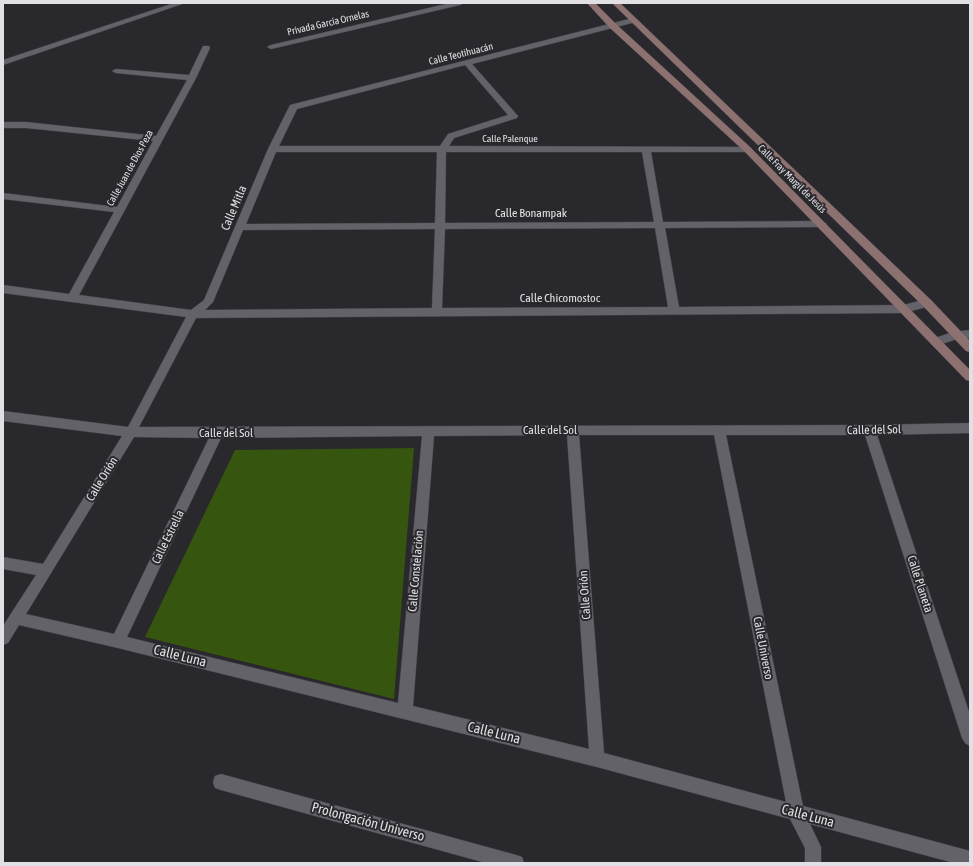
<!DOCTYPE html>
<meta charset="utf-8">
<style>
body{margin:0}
#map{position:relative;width:973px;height:866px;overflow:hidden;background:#29282d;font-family:"Asap Condensed",sans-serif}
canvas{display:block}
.frame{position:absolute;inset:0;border:4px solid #e1e0e4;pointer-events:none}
</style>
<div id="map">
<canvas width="973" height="866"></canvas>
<div class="frame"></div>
</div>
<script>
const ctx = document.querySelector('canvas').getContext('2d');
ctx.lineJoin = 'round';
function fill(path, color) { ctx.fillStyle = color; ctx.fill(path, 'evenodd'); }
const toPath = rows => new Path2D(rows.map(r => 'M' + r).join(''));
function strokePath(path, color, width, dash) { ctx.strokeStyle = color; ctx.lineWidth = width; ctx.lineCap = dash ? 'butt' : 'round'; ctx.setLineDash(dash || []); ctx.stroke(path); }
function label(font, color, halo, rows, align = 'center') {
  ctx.font = font + ' "Asap Condensed",sans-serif'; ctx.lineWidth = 4; ctx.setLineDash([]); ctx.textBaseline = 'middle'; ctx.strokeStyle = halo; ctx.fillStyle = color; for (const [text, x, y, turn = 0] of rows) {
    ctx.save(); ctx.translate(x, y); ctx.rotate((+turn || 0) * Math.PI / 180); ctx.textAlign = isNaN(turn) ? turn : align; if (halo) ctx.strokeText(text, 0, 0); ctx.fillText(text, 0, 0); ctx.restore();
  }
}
const green = toPath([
 [414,448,394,699,145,637,235,450]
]);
const street = toPath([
 [174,3,185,3,3,65,3,60,174,3],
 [450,3,464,3,460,5,271,49,267,47,271,45,450,3],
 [633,18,637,20,636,22,472,64,518,116,517,118,454,138,449,146,750,147,752,149,750,151,747,152,651,152,663,222,822,221,827,224,822,227,665,228,679,307,903,305,927,299,931,300,932,303,931,306,903,313,196,318,139,427,869,425,970,423,970,433,877,435,970,715,970,746,965,743,962,738,865,435,726,435,803,806,970,851,970,863,954,863,810,824,821,847,821,863,805,863,805,848,790,819,597,767,118,648,19,625,8,643,3,645,3,626,36,575,3,569,3,557,43,564,122,436,3,421,3,411,128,427,186,317,3,293,3,285,69,294,114,212,3,199,3,193,117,207,153,141,26,128,3,128,3,122,26,122,156,136,187,80,116,73,112,71,116,69,189,75,202,48,203,46,209,46,210,48,196,78,79,295,191,310,204,300,268,149,290,105,633,18],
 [465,65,508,115,448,134,440,146,279,146,297,109,465,65],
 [276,152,437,152,435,223,246,224,276,152],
 [446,152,642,152,654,222,445,223,446,152],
 [655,228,668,307,442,308,445,229,655,228],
 [435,229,432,308,205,310,213,302,243,230,435,229],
 [567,435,589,749,413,706,434,436,567,435],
 [579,435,714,435,786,802,604,753,579,435],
 [422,436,398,703,127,637,221,438,422,436],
 [134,437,209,438,114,634,26,614,134,437],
 [970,330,970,338,957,339,936,346,932,345,930,342,932,339,953,332,970,330],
 [221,774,516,855,522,857,524,863,486,863,221,790,215,788,213,782,215,776,221,774]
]);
const secondary = toPath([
 [587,3,595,3,616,24,750,147,970,370,970,381,966,380,744,151,610,28,587,3],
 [612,3,620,3,931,300,970,341,970,352,966,351,923,306,612,3]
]);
const farStreetnames = [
 ["Privada García Ornelas",328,23,-13],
 ["Calle Teotihuacán",461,54,-14],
 ["Calle Palenque",510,139],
 ["Calle Juan de Dios Peza",130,168,-61],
 ["Calle Fray Margil de Jesús",792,179,45]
];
const streetNames = [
 ["Calle Mitla",234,208,-67],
 ["Calle Bonampak",531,213],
 ["Calle Chicomostoc",560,298],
 ["Calle del Sol",550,430],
 ["Calle del Sol",874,430,-1],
 ["Calle del Sol",226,433],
 ["Calle Orión",102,479,-59],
 ["Calle Estrella",168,537,-64],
 ["Calle Constelación",416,571,-85],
 ["Calle Planeta",920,584,72],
 ["Calle Orión",585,595,-94],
 ["Calle Universo",763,648,79]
];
const nearStreetnames = [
 ["Calle Luna",180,656,14],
 ["Calle Luna",494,733,14],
 ["Calle Luna",808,816,15],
 ["Prolongación Universo",368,822,15]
];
fill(green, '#36550f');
strokePath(street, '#444347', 1);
strokePath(secondary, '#444347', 1);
fill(street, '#636268');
fill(secondary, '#8d7070');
label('10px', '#e1e0e4', '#29282d', farStreetnames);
label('12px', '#e1e0e4', '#29282d', streetNames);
label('14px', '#e1e0e4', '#29282d', nearStreetnames);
</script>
